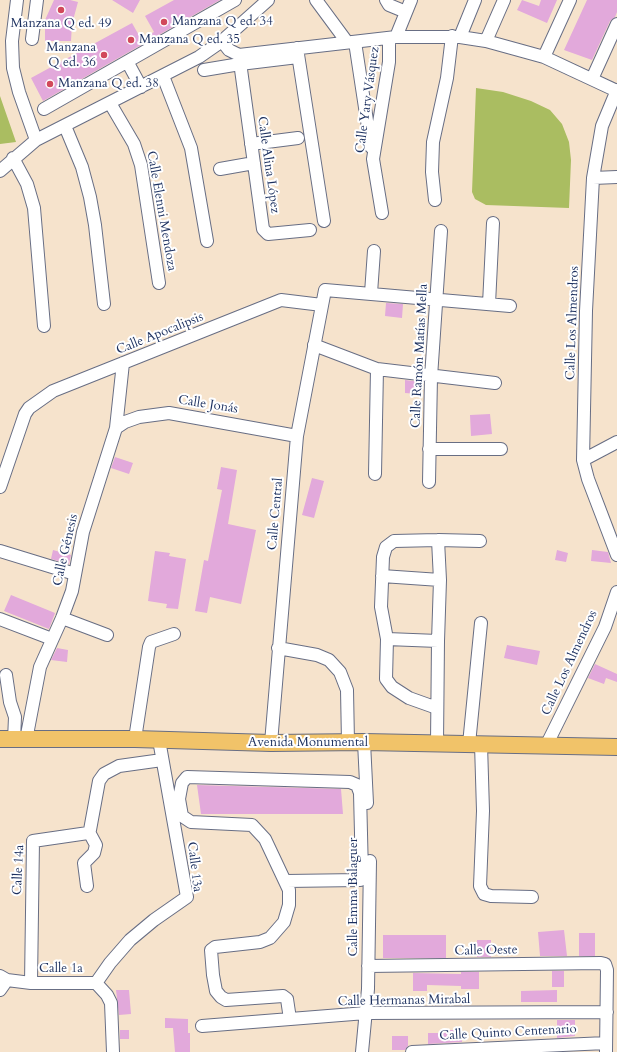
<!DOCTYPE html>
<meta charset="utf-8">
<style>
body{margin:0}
canvas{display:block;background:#f6e3cc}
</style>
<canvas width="617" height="1052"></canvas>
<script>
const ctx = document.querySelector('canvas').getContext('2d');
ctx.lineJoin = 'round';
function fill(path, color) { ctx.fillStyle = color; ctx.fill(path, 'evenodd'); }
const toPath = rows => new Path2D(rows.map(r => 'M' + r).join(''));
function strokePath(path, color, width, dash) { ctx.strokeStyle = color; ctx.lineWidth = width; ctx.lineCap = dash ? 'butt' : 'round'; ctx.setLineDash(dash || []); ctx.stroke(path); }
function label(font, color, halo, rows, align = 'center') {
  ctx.font = font + ' Cardo,serif'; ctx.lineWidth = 4; ctx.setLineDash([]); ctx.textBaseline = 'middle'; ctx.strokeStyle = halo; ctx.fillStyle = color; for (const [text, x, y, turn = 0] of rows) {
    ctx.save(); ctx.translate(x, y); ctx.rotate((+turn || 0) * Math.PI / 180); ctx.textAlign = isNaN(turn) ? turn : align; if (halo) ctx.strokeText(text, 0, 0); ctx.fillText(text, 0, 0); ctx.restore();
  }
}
const green = toPath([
 [476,88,503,92,531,101,550,110,562,124,569,142,571,160,569,208,486,205,475,199,472,192],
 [0,96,16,142,0,144]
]);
const building = toPath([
 [54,0,70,0,78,2,72,24,71,41,45,41,45,20],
 [112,0,140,0,133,13],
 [174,0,220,0,43,101,31,78,132,23,141,39,154,32,145,16],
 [522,0,539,6,541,0,557,0,547,23,517,10],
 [587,0,617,0,617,12,615,17,610,21,592,60,564,50],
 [386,303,403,304,402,318,385,316],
 [405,380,421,382,418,394,405,393],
 [490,414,492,434,471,436,470,415],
 [115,457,133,463,129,474,111,468],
 [221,467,237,470,228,524,256,530,241,604,210,597,207,613,195,611,204,560,208,561,222,490,217,489],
 [312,478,324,481,314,518,302,515],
 [53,550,71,555,69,564,51,559],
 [557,550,568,553,566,562,555,560],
 [592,550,608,552,611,563,591,561],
 [155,551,170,553,169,556,186,559,178,609,166,608,167,604,148,601],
 [11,595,55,613,49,629,4,611],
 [507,645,540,651,537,665,504,658],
 [57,648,68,650,67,662,51,660],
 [595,664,617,674,617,682,606,678,604,684,588,678],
 [197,785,341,789,343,814,201,814],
 [564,930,567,956,540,956,538,932],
 [579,933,595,933,595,956,579,956],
 [383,935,446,935,446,958,383,958],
 [477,940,491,940,491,957,477,957],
 [552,971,564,971,564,987,552,987],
 [461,972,479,972,479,989,461,989,461,986,427,985,427,991,413,991,413,973,461,974],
 [116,990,129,990,131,1014,119,1015],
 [557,990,557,1002,521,1002,521,991],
 [165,1018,188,1019,188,1033,190,1033,190,1052,175,1052,173,1028,165,1028],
 [557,1020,575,1020,575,1036,557,1038],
 [120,1030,129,1030,129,1039,120,1039],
 [445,1030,462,1030,462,1042,428,1044,428,1033,445,1033],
 [392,1036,408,1036,408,1046,405,1050,392,1050]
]);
const minor = toPath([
 [17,0,12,41,13,68,19,92,36,140],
 [316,0,347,42],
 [386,0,389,5,406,12],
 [396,37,411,0],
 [460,37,475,0],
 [32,39,37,0],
 [222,41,229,50,239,55,396,37,460,37,486,41,544,57,617,91],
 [486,41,504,0],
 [355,42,371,147],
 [297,48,324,221],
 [239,55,263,229,268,234,310,230],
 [544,57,570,0],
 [128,63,141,87],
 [204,70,240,64,298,57],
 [163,76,191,148,207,241],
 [592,79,617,24],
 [617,90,602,126,593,178,586,311,583,460,588,479,617,555],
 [110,103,134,144,141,165,159,283],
 [44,109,235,0],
 [65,126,82,167,90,197,95,225,104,304],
 [251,144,298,138],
 [13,158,27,184,34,208,44,326],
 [220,169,254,163],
 [0,171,36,140,199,57,222,41,268,0],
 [593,178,617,177],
 [435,200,432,172,433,142,447,78,452,36],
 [382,213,373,159,389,62,389,38],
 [371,293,374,251],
 [489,304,493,223],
 [314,345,377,369,495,383],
 [116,428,125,422,139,417,169,413,297,436],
 [429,449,501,449],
 [583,460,617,442],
 [375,474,377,369],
 [429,482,431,377,441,231],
 [0,487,25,414,29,408,53,391,281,300,322,305],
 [0,551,75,574],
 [382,576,440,580],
 [62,618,107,635],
 [0,619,52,639],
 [387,639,438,641],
 [278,648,317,655,329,660,340,672,347,690,348,742],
 [6,675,10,702,15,717,14,740],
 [437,708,409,698,392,687,386,679,387,639,381,607,383,557,386,547,394,541,438,540],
 [135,739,149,647,151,642,174,634],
 [26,740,40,667,62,618,72,591,83,532,116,428,123,363],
 [364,742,367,803],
 [271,743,297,436,325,290,510,306],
 [437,743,438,641,440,580,438,540,480,541],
 [469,744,481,623],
 [481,744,483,811,480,886,484,894,491,896,532,897],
 [547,744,605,627,617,592],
 [286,881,360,880,362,874,360,793,357,785,350,782,187,777,182,783,179,799,182,816,191,822,252,825,265,839,289,890,289,905,284,922,270,938,260,942,215,947,211,950,213,975,216,991,221,997,226,1000,283,996,287,999,290,1019],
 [87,886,84,863,94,853,96,845,89,832],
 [368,966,601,963,605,964,607,970,606,1052],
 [0,976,7,980,31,983,96,983,107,995,111,1003,113,1052],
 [31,983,33,841,88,833,90,830,99,781,104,774,119,766,162,760],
 [96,983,110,963,130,940,154,920,187,897,159,740],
 [0,990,7,980],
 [202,1026,366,1013,607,1012],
 [362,1052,368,989,370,861],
 [412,1052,606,1043]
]);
const major = toPath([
 [0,739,135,739,271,743,364,742,617,747]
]);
const markers = [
 [61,10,4,"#d1495b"],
 [164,22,4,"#d1495b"],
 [131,40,4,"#d1495b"],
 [104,55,4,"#d1495b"],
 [50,84,4,"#d1495b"]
];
const poiNames = [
 ["Manzana Q ed. 34",172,22],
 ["Manzana Q ed. 49",61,24,"center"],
 ["Manzana Q ed. 35",139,40],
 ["Manzana",96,48,"right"],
 ["Q ed. 36",96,63,"right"],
 ["Manzana Q ed. 38",58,84]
];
const streetNames = [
 ["Calle Yary Vásquez",368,100,-82],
 ["Calle Alina López",268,165,82],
 ["Calle Elenni Mendoza",161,211,80],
 ["Calle Los Almendros",573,323,-88],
 ["Calle Apocalipsis",160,334,-22],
 ["Calle Ramón Matías Mella",420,356,-87],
 ["Calle Jonás",208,405,9],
 ["Calle Central",276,514,-85],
 ["Calle Génesis",66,550,-77],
 ["Calle Los Almendros",570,663,-65],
 ["Avenida Monumental",308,743],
 ["Calle 13a",194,867,83],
 ["Calle 14a",19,870,-87],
 ["Calle Emma Balaguer",354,897,-90],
 ["Calle Oeste",486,951,-1],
 ["Calle 1a",61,969],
 ["Calle Hermanas Mirabal",404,1001,-1],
 ["Calle Quinto Centenario",508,1033,-3]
];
fill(green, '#aabd61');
fill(building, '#e2a9db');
strokePath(minor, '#686e84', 14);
strokePath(major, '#686e84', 18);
strokePath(minor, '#fff', 12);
strokePath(major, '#f1c369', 16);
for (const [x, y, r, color] of markers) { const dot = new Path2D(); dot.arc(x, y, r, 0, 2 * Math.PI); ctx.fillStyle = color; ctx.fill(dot); strokePath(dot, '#fff', 1.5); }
label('13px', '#1b2f5e', '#fff', poiNames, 'left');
label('13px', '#1b2f5e', '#fff', streetNames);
</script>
